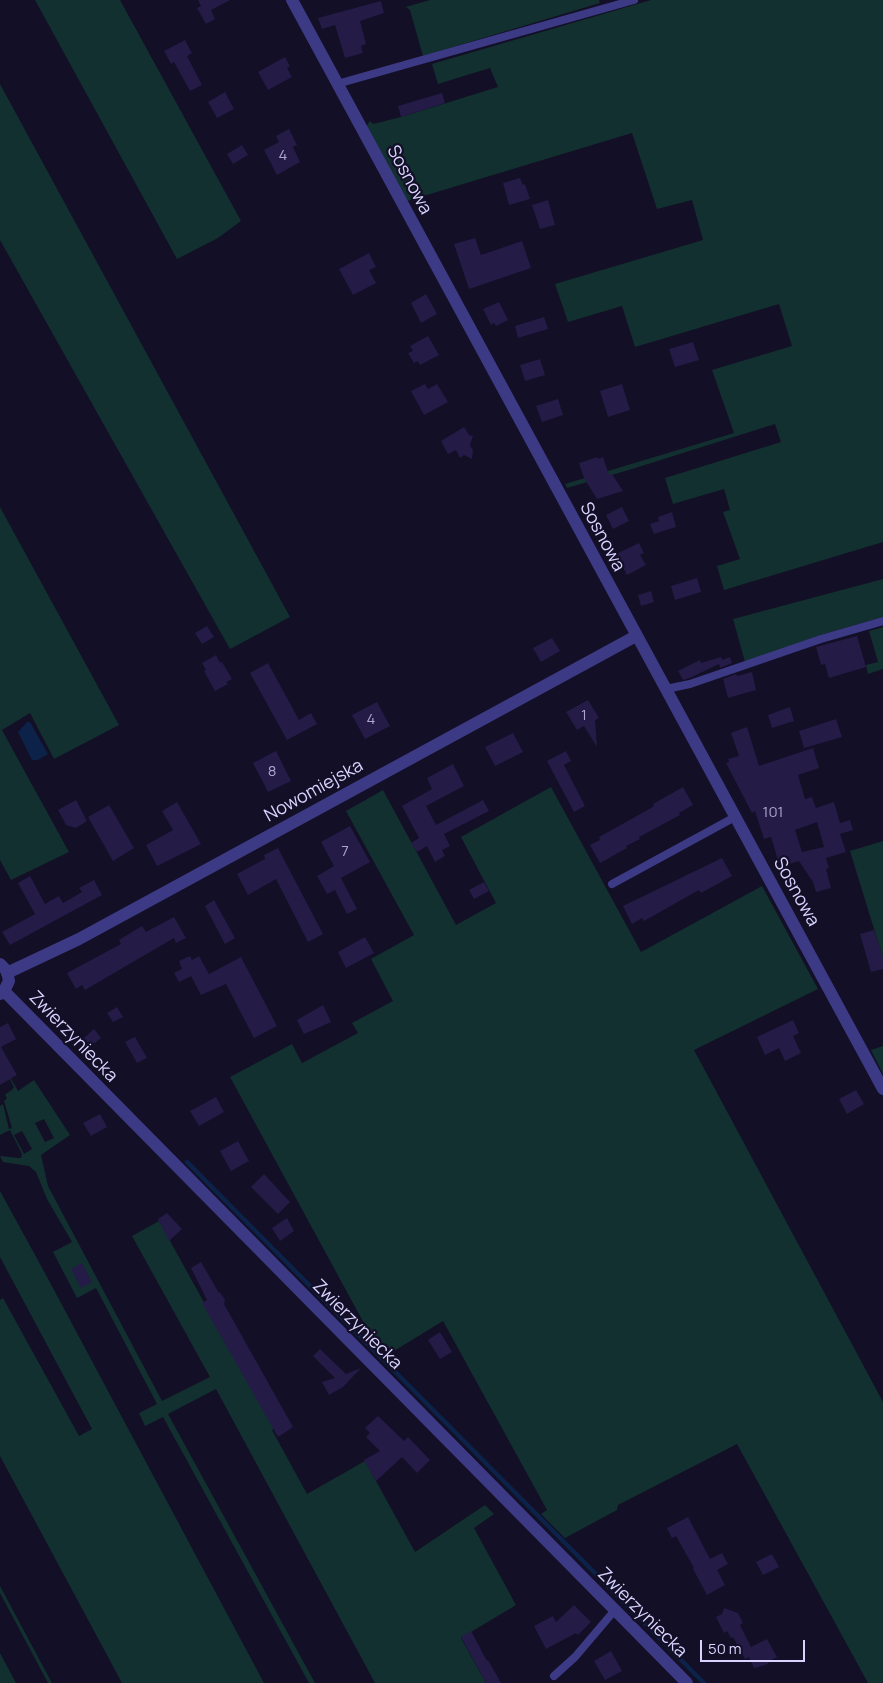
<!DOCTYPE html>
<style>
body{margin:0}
#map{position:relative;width:883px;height:1683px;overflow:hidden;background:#130f26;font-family:Manrope,sans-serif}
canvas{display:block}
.scale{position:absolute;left:700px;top:1640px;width:105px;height:22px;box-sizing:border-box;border:2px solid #d9d4ff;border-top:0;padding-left:6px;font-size:15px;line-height:18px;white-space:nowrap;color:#d9d4ff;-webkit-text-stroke:4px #130f26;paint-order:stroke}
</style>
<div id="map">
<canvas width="883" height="1683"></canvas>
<div class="scale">50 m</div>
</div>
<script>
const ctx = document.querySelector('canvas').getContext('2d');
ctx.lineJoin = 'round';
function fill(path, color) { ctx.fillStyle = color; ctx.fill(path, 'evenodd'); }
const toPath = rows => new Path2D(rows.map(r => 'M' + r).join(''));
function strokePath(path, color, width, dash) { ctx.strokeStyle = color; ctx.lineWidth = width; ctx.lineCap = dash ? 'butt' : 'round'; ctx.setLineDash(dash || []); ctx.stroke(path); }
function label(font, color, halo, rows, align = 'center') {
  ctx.font = font + ' Manrope,sans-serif'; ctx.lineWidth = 4.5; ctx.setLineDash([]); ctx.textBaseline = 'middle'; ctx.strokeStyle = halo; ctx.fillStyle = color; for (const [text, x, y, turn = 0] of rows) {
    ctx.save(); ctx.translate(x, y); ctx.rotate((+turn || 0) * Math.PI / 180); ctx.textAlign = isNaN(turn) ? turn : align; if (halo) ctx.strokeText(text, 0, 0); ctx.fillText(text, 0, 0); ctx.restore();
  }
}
const green = toPath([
 [35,0,120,0,241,221,218,238,177,259],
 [430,0,599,0,600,3,423,56,410,10,406,7,402,8],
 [651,0,883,0,883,542,724,590,717,566,740,559,723,512,730,510,724,489,673,504,665,478,781,442,775,424,632,469,567,488,565,484,734,433,712,370,792,346,779,304,635,347,622,306,568,322,555,284,703,240,692,200,657,209,632,133,407,201,366,127,370,121,373,124,401,117,498,87,490,68,438,84,432,64],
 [0,84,290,617,230,649,0,240],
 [0,507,119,725,54,759,30,713,2,730,69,852,11,880,0,860],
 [883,579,883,617,821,635,745,662,733,619],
 [883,627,883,669,868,674,866,665,878,662,869,631],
 [551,787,641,952,762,886,818,989,694,1050,883,1402,883,1683,868,1683,737,1444,618,1505,617,1510,565,1538,541,1514,547,1510,443,1321,389,1354,372,1338,230,1077,292,1044,302,1063,358,1033,352,1023,393,1001,371,959,414,935,346,811,383,790,456,925,496,903,461,837],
 [883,841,883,958,850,851],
 [883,1046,883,1074,871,1050],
 [0,1059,18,1091,34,1080,70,1135,41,1155,48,1186,162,1401,210,1377,132,1236,159,1221,274,1429,272,1430,307,1494,365,1461,415,1552,485,1505,494,1514,474,1528,516,1605,461,1638,486,1683,375,1683,216,1389,168,1414,315,1683,309,1683,163,1417,145,1426,139,1413,157,1404,96,1288,77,1298,53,1252,72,1242,47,1199,36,1172,29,1166,3,1162,0,1156,19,1158,21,1158,22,1154,10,1130,0,1135,0,1106,3,1104,9,1129,12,1128,4,1101,7,1098,5,1095,7,1093,12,1090,14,1087],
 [44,1119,54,1138,45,1142,35,1123],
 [22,1131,32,1149,24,1154,14,1135],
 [0,1191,46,1275,264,1683,122,1683,0,1456,0,1300,3,1298,79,1436,92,1429,0,1257],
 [0,1586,52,1683,48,1683,0,1593],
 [0,1653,16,1683,0,1683]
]);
const water = toPath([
 [27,722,30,722,48,754,38,760,32,760,18,732]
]);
const stream = toPath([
 [187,1162,704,1683]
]);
const building = toPath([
 [198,0,230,0,211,10,215,19,206,24,197,8,201,6],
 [381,1,384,13,360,21,366,44,361,46,363,53,345,58,335,25,322,29,318,18],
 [185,40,192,53,187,56,202,85,190,91,174,62,171,64,164,51],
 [285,57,290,66,287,68,292,77,268,90,258,72],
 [225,92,234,109,217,118,208,102],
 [442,93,445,103,401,117,398,106],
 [289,129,297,145,293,147,300,162,277,175,264,150,279,142,276,136],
 [242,145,248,155,233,164,227,154],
 [520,178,523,185,525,184,530,199,509,205,503,183],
 [548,200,555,225,540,229,532,205],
 [475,238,481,255,522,241,531,268,469,289,454,244],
 [369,253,376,267,369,270,376,283,353,295,339,269],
 [426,294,437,314,421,323,411,303],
 [499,302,508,320,496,326,494,323,491,325,483,309],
 [544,317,548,329,518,338,515,326],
 [428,336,439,355,420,365,418,361,414,363,408,353,413,351,410,346],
 [693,342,699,360,675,367,669,349],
 [540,359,545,375,525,381,520,365],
 [425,384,428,389,437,384,448,402,424,415,411,391],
 [622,384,630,410,608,417,600,391],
 [558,399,563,415,542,422,536,406],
 [464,427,469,435,473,436,470,445,473,450,472,459,464,455,460,458,456,450,448,454,441,441],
 [598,457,598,459,603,457,609,475,612,474,623,491,597,499,584,478,579,463],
 [622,507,629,521,613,529,606,515],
 [672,512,676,527,654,534,650,524,659,521,658,517],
 [639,543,644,553,640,555,646,565,627,575,616,554],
 [697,578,701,592,675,600,671,586],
 [651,591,654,602,641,606,638,595],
 [207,626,214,637,202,644,195,633],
 [857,636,866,667,829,678,825,664,821,665,816,647],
 [552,638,560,651,541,662,533,648],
 [216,655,220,663,222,662,232,679,226,682,228,684,215,691,204,671,206,670,202,663],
 [721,657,722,660,730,657,732,663,720,668,719,664,692,677,683,680,678,671,700,660,701,663],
 [268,663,299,720,311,713,317,724,287,740,250,673],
 [752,672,756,690,728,698,723,679,736,674,737,676],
 [588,700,599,718,595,720,597,747,584,726,577,730,566,712],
 [377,702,390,726,365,739,352,715],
 [790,707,794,721,772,728,768,715],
 [836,719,842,737,804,748,799,731],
 [747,727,759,766,813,748,819,768,798,775,805,799,812,797,816,808,834,802,840,823,850,820,853,830,840,834,846,852,826,858,829,868,826,869,831,888,816,892,813,882,799,861,780,867,771,837,764,839,755,811,752,813,726,763,729,762,728,759,739,756,731,733],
 [817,822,824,847,802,852,795,830],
 [513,733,523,752,495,766,485,747],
 [276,751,291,781,268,792,253,763],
 [566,751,571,761,564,765,585,806,574,812,547,761],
 [453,764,464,786,426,806,436,825,483,800,489,811,444,834,450,846,442,850,445,856,435,862,427,846,417,852,411,843,419,838,402,806,432,789,427,778],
 [683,787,693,805,679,813,680,815,639,837,640,839,626,846,627,848,600,863,590,845,600,840,599,837,644,812,654,806,653,804],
 [76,800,87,821,76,828,66,825,58,810],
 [177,802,201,844,157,866,146,845,173,830,162,811],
 [109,805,134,848,113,861,88,817],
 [350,826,370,862,341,878,357,909,347,914,335,890,327,894,317,876,334,866,321,842],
 [278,848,323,934,308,942,276,879,248,895,237,874,265,859,264,855],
 [722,858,732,876,701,893,699,890,644,921,642,918,632,924,623,906],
 [30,876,45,904,59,896,63,903,82,892,79,888,94,880,102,895,10,945,2,932,35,914,18,883],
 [484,882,489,891,474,899,469,890],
 [214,900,235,938,225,944,205,906],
 [174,917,186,938,176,943,174,938,85,990,82,985,76,989,67,973,121,944,119,940,142,926,146,932],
 [874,930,883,957,883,969,871,972,860,934],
 [365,937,374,953,346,968,338,952],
 [190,956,192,960,199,956,209,974,241,957,277,1026,254,1038,226,984,201,995,191,976,179,982,174,973,182,969,179,961],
 [323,1005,331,1022,304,1034,297,1020],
 [117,1007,123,1017,113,1022,107,1013],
 [793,1020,799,1033,793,1036,801,1053,785,1061,779,1048,765,1055,757,1037],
 [8,1023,16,1039,1,1047,17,1075,0,1085,0,1027],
 [94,1029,101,1038,91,1046,84,1038],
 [135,1037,147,1058,137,1063,125,1042],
 [856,1090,864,1104,847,1114,839,1099],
 [216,1097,224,1112,199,1126,190,1111],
 [100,1114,107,1127,91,1136,83,1123],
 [238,1141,249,1161,231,1171,220,1151],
 [264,1174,290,1202,278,1214,251,1187],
 [167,1213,182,1229,169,1241,158,1219],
 [287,1218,294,1231,280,1241,272,1228],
 [201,1262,219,1293,220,1292,225,1300,224,1304,293,1427,278,1437,202,1303,207,1300,191,1268],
 [82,1263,92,1282,81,1288,71,1269],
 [440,1332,452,1352,440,1359,428,1340],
 [320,1349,346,1374,361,1368,343,1387,329,1395,322,1382,335,1378,313,1356],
 [378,1416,404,1441,408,1437,430,1460,417,1473,402,1457,376,1481,364,1460,380,1451,366,1437,370,1433,365,1428],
 [688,1517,710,1559,722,1553,728,1564,717,1570,725,1585,707,1595,693,1569,694,1568,676,1536,672,1538,667,1528],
 [772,1554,779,1567,763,1575,756,1562],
 [574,1605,591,1622,578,1635,576,1633,546,1649,534,1626,553,1616,556,1622],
 [724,1608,738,1613,743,1623,740,1625,751,1647,767,1639,777,1657,769,1661,768,1664,754,1668,749,1657,745,1659,733,1637,731,1638,727,1631,724,1633,716,1617,722,1614],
 [471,1631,487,1661,488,1660,501,1683,486,1683,461,1637],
 [611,1651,622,1671,605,1680,594,1661]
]);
const service = toPath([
 [337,84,634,0],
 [666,689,690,684,821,639,883,621],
 [612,884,735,817],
 [554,1676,575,1657,615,1610]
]);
const minor = toPath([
 [292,0,883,1089],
 [7,973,79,939,636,636]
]);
const tertiary = toPath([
 [0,964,7,971,9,981,4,991,0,994],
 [4,991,687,1683]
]);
const numberNames = [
 ["4",283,156],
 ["1",584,716],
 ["4",371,720],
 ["8",272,772],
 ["101",773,813],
 ["7",345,852]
];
const streetNames = [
 ["Sosnowa",409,180,62],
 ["Sosnowa",602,537,62],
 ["Nowomiejska",314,791,-29],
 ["Sosnowa",796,892,61],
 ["Zwierzyniecka",73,1037,46],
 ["Zwierzyniecka",357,1325,45],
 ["Zwierzyniecka",642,1613,45]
];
fill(green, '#12302f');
fill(water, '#0c2248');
strokePath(stream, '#0c2248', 4.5);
fill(building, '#241b47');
strokePath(service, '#3d3a85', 8);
strokePath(minor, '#3d3a85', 12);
strokePath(tertiary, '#3d3a85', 12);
label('15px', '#aca6d1', null, numberNames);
label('18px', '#d9d4ff', '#130f26', streetNames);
</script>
